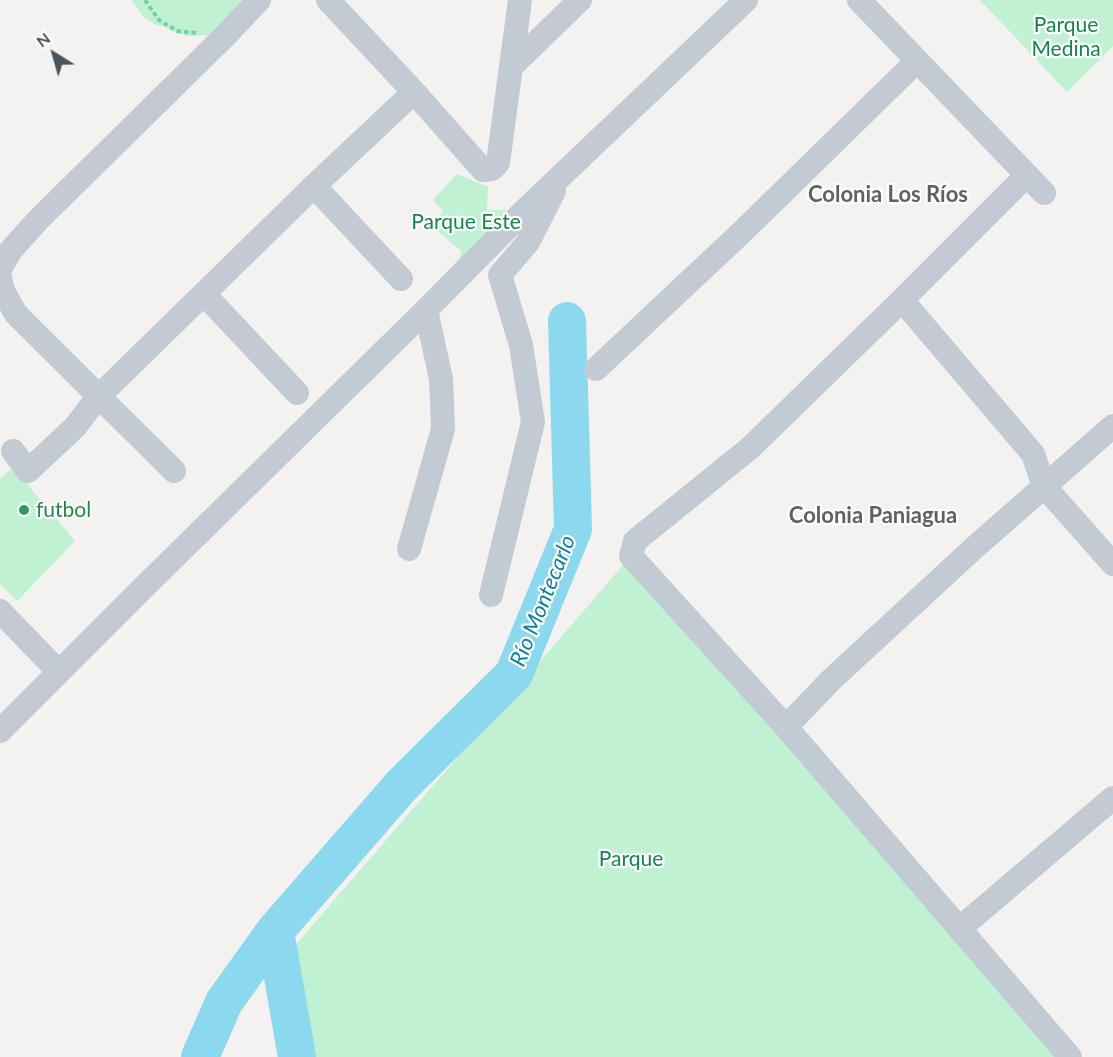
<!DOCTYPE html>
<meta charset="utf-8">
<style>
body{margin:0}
#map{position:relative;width:1113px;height:1057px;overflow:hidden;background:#f4f1f1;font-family:Lato,sans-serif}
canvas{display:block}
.north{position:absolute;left:24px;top:24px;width:60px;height:60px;-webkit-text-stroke:4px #fff;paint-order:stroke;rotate:323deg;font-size:16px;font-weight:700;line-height:24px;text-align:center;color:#48545f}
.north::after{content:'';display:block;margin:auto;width:21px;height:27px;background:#48545f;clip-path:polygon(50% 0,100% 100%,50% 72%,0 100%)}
</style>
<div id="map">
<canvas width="1113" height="1057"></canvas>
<div class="north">N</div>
</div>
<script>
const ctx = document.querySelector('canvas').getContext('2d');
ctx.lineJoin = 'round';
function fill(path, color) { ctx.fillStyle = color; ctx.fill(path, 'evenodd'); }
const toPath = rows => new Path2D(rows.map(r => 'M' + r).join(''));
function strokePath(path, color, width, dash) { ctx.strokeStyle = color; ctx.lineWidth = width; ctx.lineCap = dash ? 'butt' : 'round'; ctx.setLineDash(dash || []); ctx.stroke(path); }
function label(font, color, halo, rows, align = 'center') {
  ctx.font = font + ' Lato,sans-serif'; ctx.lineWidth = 4.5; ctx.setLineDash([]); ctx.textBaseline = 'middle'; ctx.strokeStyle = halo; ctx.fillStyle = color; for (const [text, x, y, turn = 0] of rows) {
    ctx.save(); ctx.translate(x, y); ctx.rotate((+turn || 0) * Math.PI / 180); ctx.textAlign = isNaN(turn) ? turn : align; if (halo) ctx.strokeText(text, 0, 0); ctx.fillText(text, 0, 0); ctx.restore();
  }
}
const green = toPath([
 [132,0,255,0,209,35,186,36,165,27,154,24,144,18],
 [980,0,1113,0,1113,46,1067,92],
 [457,174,488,187,487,210,505,210,515,220,457,279,461,251,432,226,443,211,433,200],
 [13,467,75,541,17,601,0,584,0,479],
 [631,556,1063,1057,299,1057,280,963]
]);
const river = toPath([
 [200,1057,224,1002,275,931],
 [297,1057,275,931,402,785,514,674,573,529,567,321]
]);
const path = toPath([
 [145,0,159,20,177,31,197,33]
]);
const street = toPath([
 [328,0,414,92,483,170,492,169,498,163,520,0],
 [859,0,1044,193],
 [511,67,580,0],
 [1027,175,902,300,750,448,635,541,631,556,786,727,1070,1057],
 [314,186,401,279],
 [0,269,11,250,39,219,224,37,259,0],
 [0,278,3,291,16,314,174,471],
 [204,294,297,393],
 [902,300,1033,454,1044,486,1113,564],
 [596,369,742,232,917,61],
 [13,451,28,471,75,427,98,397,314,186,414,92],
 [409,549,443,429,441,379,426,310],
 [491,595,533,422,521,345,500,275,528,242,554,191],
 [0,611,59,672],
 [786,727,831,680,974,548,1113,426],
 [0,731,146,585,426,310,522,213,746,0],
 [959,929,1113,798]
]);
const markers = [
 [24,510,6,"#2e9e5b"]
];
const parkNames = [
 ["Parque",1066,25],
 ["Medina",1066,49],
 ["Parque Este",466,222],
 ["Parque",631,859]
];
const leisureNames = [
 ["futbol",36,510]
];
const neighbourhoodNames = [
 ["Colonia Los Ríos",888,195],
 ["Colonia Paniagua",873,516]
];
const waterNames = [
 ["Río Montecarlo",543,601,-68]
];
fill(green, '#c0f1d3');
strokePath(river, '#8cd9ef', 38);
strokePath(path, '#77d0a5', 4, [4.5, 3]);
strokePath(street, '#c2cbd3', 24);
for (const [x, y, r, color] of markers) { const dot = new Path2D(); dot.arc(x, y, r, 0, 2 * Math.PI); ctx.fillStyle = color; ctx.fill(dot); strokePath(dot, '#fff', 2); }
label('21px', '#15854e', '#fff', parkNames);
label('21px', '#27864d', '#fff', leisureNames, 'left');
label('bold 22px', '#5d6166', '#fff', neighbourhoodNames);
label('italic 22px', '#0a80a2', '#fff', waterNames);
</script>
